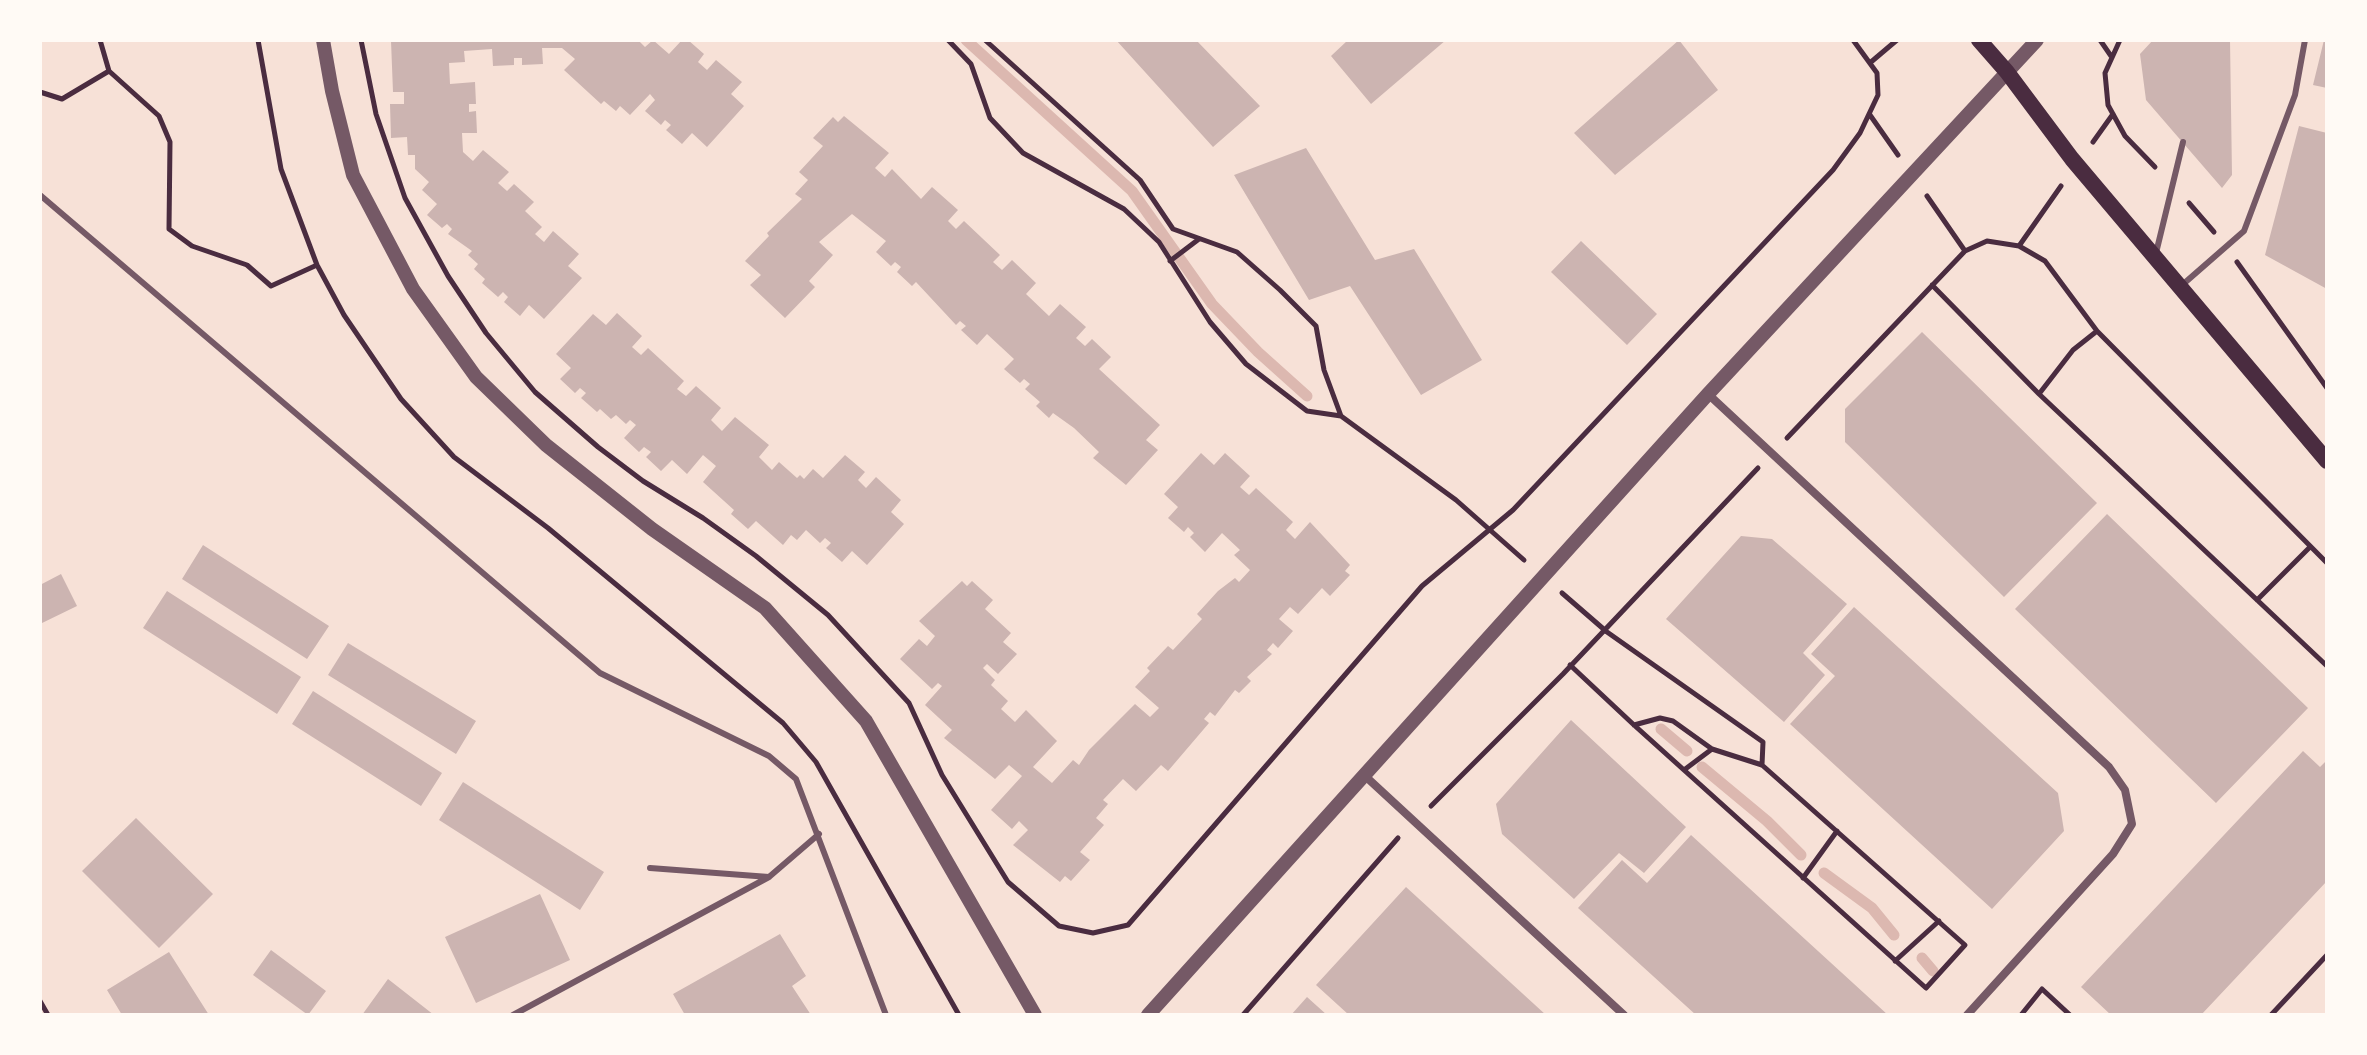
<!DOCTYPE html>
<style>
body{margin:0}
#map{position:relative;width:2367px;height:1055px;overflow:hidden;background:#f7e1d7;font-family:"Space Grotesk",sans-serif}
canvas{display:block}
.frame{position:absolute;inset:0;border:42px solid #fffaf5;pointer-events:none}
</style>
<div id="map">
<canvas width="2367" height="1055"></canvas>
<div class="frame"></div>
</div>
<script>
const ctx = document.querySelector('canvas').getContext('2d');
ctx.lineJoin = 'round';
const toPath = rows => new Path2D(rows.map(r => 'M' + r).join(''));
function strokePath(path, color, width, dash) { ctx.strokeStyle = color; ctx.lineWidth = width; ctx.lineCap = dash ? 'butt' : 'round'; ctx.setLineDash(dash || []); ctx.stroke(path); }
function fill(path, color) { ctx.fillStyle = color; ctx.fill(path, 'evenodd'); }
const stream = toPath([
 [966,40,1132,191,1212,304,1258,352,1307,396],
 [1661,729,1687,751],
 [1702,767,1767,821,1801,855],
 [1824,873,1872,908,1894,935],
 [1922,958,1933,971]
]);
const building = toPath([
 [638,40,645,47,653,40,669,54,682,40,688,40,704,54,698,62,707,70,716,60,742,82,731,94,744,106,707,147,692,133,682,144,666,130,671,125,665,120,661,125,645,111,655,100,650,94,630,115,620,106,616,111,604,101,601,104,564,70,575,59,562,48,542,48,543,64,522,65,522,58,514,58,514,65,493,66,492,49,464,51,465,62,449,63,450,84,475,82,476,104,469,104,469,112,476,111,477,133,462,133,463,152,473,161,483,150,509,172,498,183,507,191,514,184,534,202,525,211,542,227,535,234,544,242,553,231,579,254,568,266,582,278,544,319,529,305,520,316,504,302,508,297,503,292,498,297,482,283,485,279,474,269,478,264,468,255,472,251,448,234,452,229,447,224,442,228,427,215,437,204,422,190,429,182,415,169,415,155,408,155,407,137,391,138,390,104,404,104,404,92,393,92,391,41],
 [1116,40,1196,40,1260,106,1213,147],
 [1348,40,1446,40,1371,104,1331,56],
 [1679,40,1718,90,1615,175,1574,133],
 [2153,40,2230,40,2232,175,2222,188,2146,100,2140,54],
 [2324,40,2327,40,2327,88,2313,85],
 [844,116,889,153,875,168,885,177,892,169,921,199,932,187,958,210,948,221,956,229,964,221,1000,255,993,262,1002,270,1012,260,1036,283,1026,294,1049,316,1060,304,1086,327,1076,338,1085,346,1092,339,1111,357,1099,369,1160,425,1146,440,1158,450,1126,485,1093,458,1099,452,1074,428,1053,413,1049,418,1036,406,1040,402,1025,389,1030,384,1024,379,1020,383,1004,369,1014,359,987,334,977,345,961,330,966,326,960,321,956,325,916,282,912,286,897,272,901,267,895,262,891,266,876,252,886,241,852,214,819,242,833,255,809,281,815,287,785,318,750,285,761,275,745,261,769,236,767,233,802,199,795,194,808,180,799,172,823,146,813,138,833,117,838,122],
 [2299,126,2327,133,2327,289,2265,255],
 [1306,148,1375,260,1414,249,1482,360,1421,395,1350,286,1309,300,1234,175],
 [1581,241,1657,314,1627,345,1551,272],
 [617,313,642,336,632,347,641,355,648,348,684,381,677,389,686,396,696,386,721,408,711,420,722,431,735,417,769,445,759,457,772,470,779,462,797,478,800,475,804,479,813,469,823,478,845,455,865,472,858,480,866,488,876,477,901,500,891,512,904,524,867,565,852,551,842,562,826,548,831,543,825,538,820,543,806,530,797,540,791,535,783,545,756,521,748,529,731,514,734,510,703,482,716,466,703,455,687,474,672,460,661,471,646,457,651,452,644,447,639,452,624,438,636,425,630,420,626,424,616,415,611,419,600,409,597,412,581,398,586,393,580,388,575,393,560,379,571,368,556,354,593,314,606,325],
 [1922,332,2097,503,2004,597,1845,442,1845,409],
 [1201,453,1214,465,1225,453,1250,476,1240,487,1249,495,1256,488,1293,522,1286,530,1295,539,1310,522,1350,565,1345,571,1350,575,1330,596,1322,588,1298,614,1290,607,1279,619,1293,631,1278,648,1273,643,1267,650,1272,654,1247,677,1251,681,1239,693,1235,690,1215,716,1210,712,1204,719,1209,723,1168,771,1161,765,1136,791,1123,779,1103,800,1108,804,1096,818,1104,825,1080,852,1090,860,1071,881,1065,876,1060,882,1013,845,1028,830,1019,821,1012,829,991,810,1022,776,1009,765,995,779,944,738,952,730,925,705,942,686,938,683,932,689,900,659,919,639,927,646,935,636,919,621,962,581,967,586,972,581,993,600,985,609,1011,633,1003,642,1017,654,998,674,987,664,983,668,995,680,991,685,1008,701,1001,709,1015,722,1026,710,1057,741,1033,767,1052,783,1073,760,1079,765,1089,750,1135,704,1150,717,1159,708,1135,687,1150,671,1147,668,1168,646,1173,650,1202,619,1197,614,1218,591,1235,578,1239,582,1250,570,1234,555,1240,550,1222,533,1205,552,1190,537,1194,533,1188,527,1184,532,1168,518,1178,507,1164,494],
 [2107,514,2308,708,2216,803,2015,609],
 [1741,536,1772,539,1847,604,1803,653,1825,675,1784,722,1666,619],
 [203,545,329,626,307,659,182,579],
 [61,574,77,606,40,624,40,585],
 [167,591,301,677,277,714,143,628],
 [1854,607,2058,793,2064,831,1992,909,1790,724,1835,676,1811,654],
 [348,643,476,721,456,754,328,675],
 [313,691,442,773,421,806,292,724],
 [1571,720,1686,827,1644,873,1619,853,1574,899,1502,834,1496,804],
 [2303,751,2320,767,2327,760,2327,881,2201,1015,2111,1015,2081,987],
 [463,782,604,872,580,910,439,820],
 [136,818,213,894,159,948,82,871],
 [1691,835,1888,1015,1696,1015,1578,908,1622,860,1647,883],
 [1406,887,1546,1015,1349,1015,1316,985],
 [540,894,570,960,476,1003,445,937],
 [780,934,806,976,792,986,811,1015,685,1015,673,994],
 [271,950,326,991,308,1015,253,975],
 [169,952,209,1015,122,1015,107,990],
 [388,979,434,1015,362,1015],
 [1307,997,1327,1015,1291,1015]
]);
const path = toPath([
 [258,40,281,169,317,265,344,315,401,399,454,457,548,528,783,723,816,762,959,1015],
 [361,40,376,114,405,198,448,276,486,333,535,392,598,447,643,481,703,518,756,556,828,615,909,703,942,775,1008,882,1059,926,1093,933,1128,925,1422,586,1513,510,1833,170,1860,133,1878,95,1877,73,1853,40],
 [948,40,971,64,990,118,1023,153,1124,209,1159,242,1210,322,1246,364,1307,411,1341,416],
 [985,40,1140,180,1173,229,1237,252,1280,290,1316,326,1324,370,1341,416,1456,500,1524,560],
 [2100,40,2111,56],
 [2120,40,2105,73,2108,105,2125,136,2155,167],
 [1871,62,1897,40],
 [109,71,159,116,170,142,169,229,192,246,247,265,271,286,317,265],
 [40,92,62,99,109,71,100,40],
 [1870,115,1898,155],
 [2093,142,2113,114],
 [1927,196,1965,251],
 [2189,203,2214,232],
 [2019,246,2061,186],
 [1170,261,1199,239],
 [2237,262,2327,388],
 [1932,285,2039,394,2327,666],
 [2039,394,2073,350,2097,331],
 [1787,438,1965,251,1987,241,2019,246,2045,261,2097,331,2327,563],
 [1562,593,1607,632,1763,742,1762,765],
 [2257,600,2309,548],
 [1570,665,1634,725,1926,988,1965,945,1762,765,1712,749,1684,770],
 [1634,725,1660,718,1673,721,1712,749],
 [1431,806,1563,674,1758,468],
 [1803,878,1837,831],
 [1895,961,1939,921],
 [40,1001,48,1015],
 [1243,1015,1398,838],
 [2021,1015,2042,989,2070,1015],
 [2271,1015,2327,955]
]);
const service = toPath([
 [40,195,600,673,769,756,796,779,886,1015],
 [2156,253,2183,142],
 [2181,286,2244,231,2295,95,2305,40],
 [650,868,769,877],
 [513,1015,769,877,819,834]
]);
const minor = toPath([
 [1708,394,2109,767,2125,790,2132,824,2113,854,1967,1015],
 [1364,775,1624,1015]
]);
const tertiary = toPath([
 [323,40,332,91,353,175,413,289,476,377,546,445,652,529,765,608,866,721,1035,1015],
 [1148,1015,1708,394,2037,40]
]);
const secondary = toPath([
 [1979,40,2007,72,2072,159,2327,461]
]);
strokePath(stream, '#dcb8b0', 11);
fill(building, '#ccb4b1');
strokePath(path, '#4a2c40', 5);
strokePath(service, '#755966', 6);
strokePath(minor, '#755966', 8);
strokePath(tertiary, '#755966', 14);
strokePath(secondary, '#4a2c40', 16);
</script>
